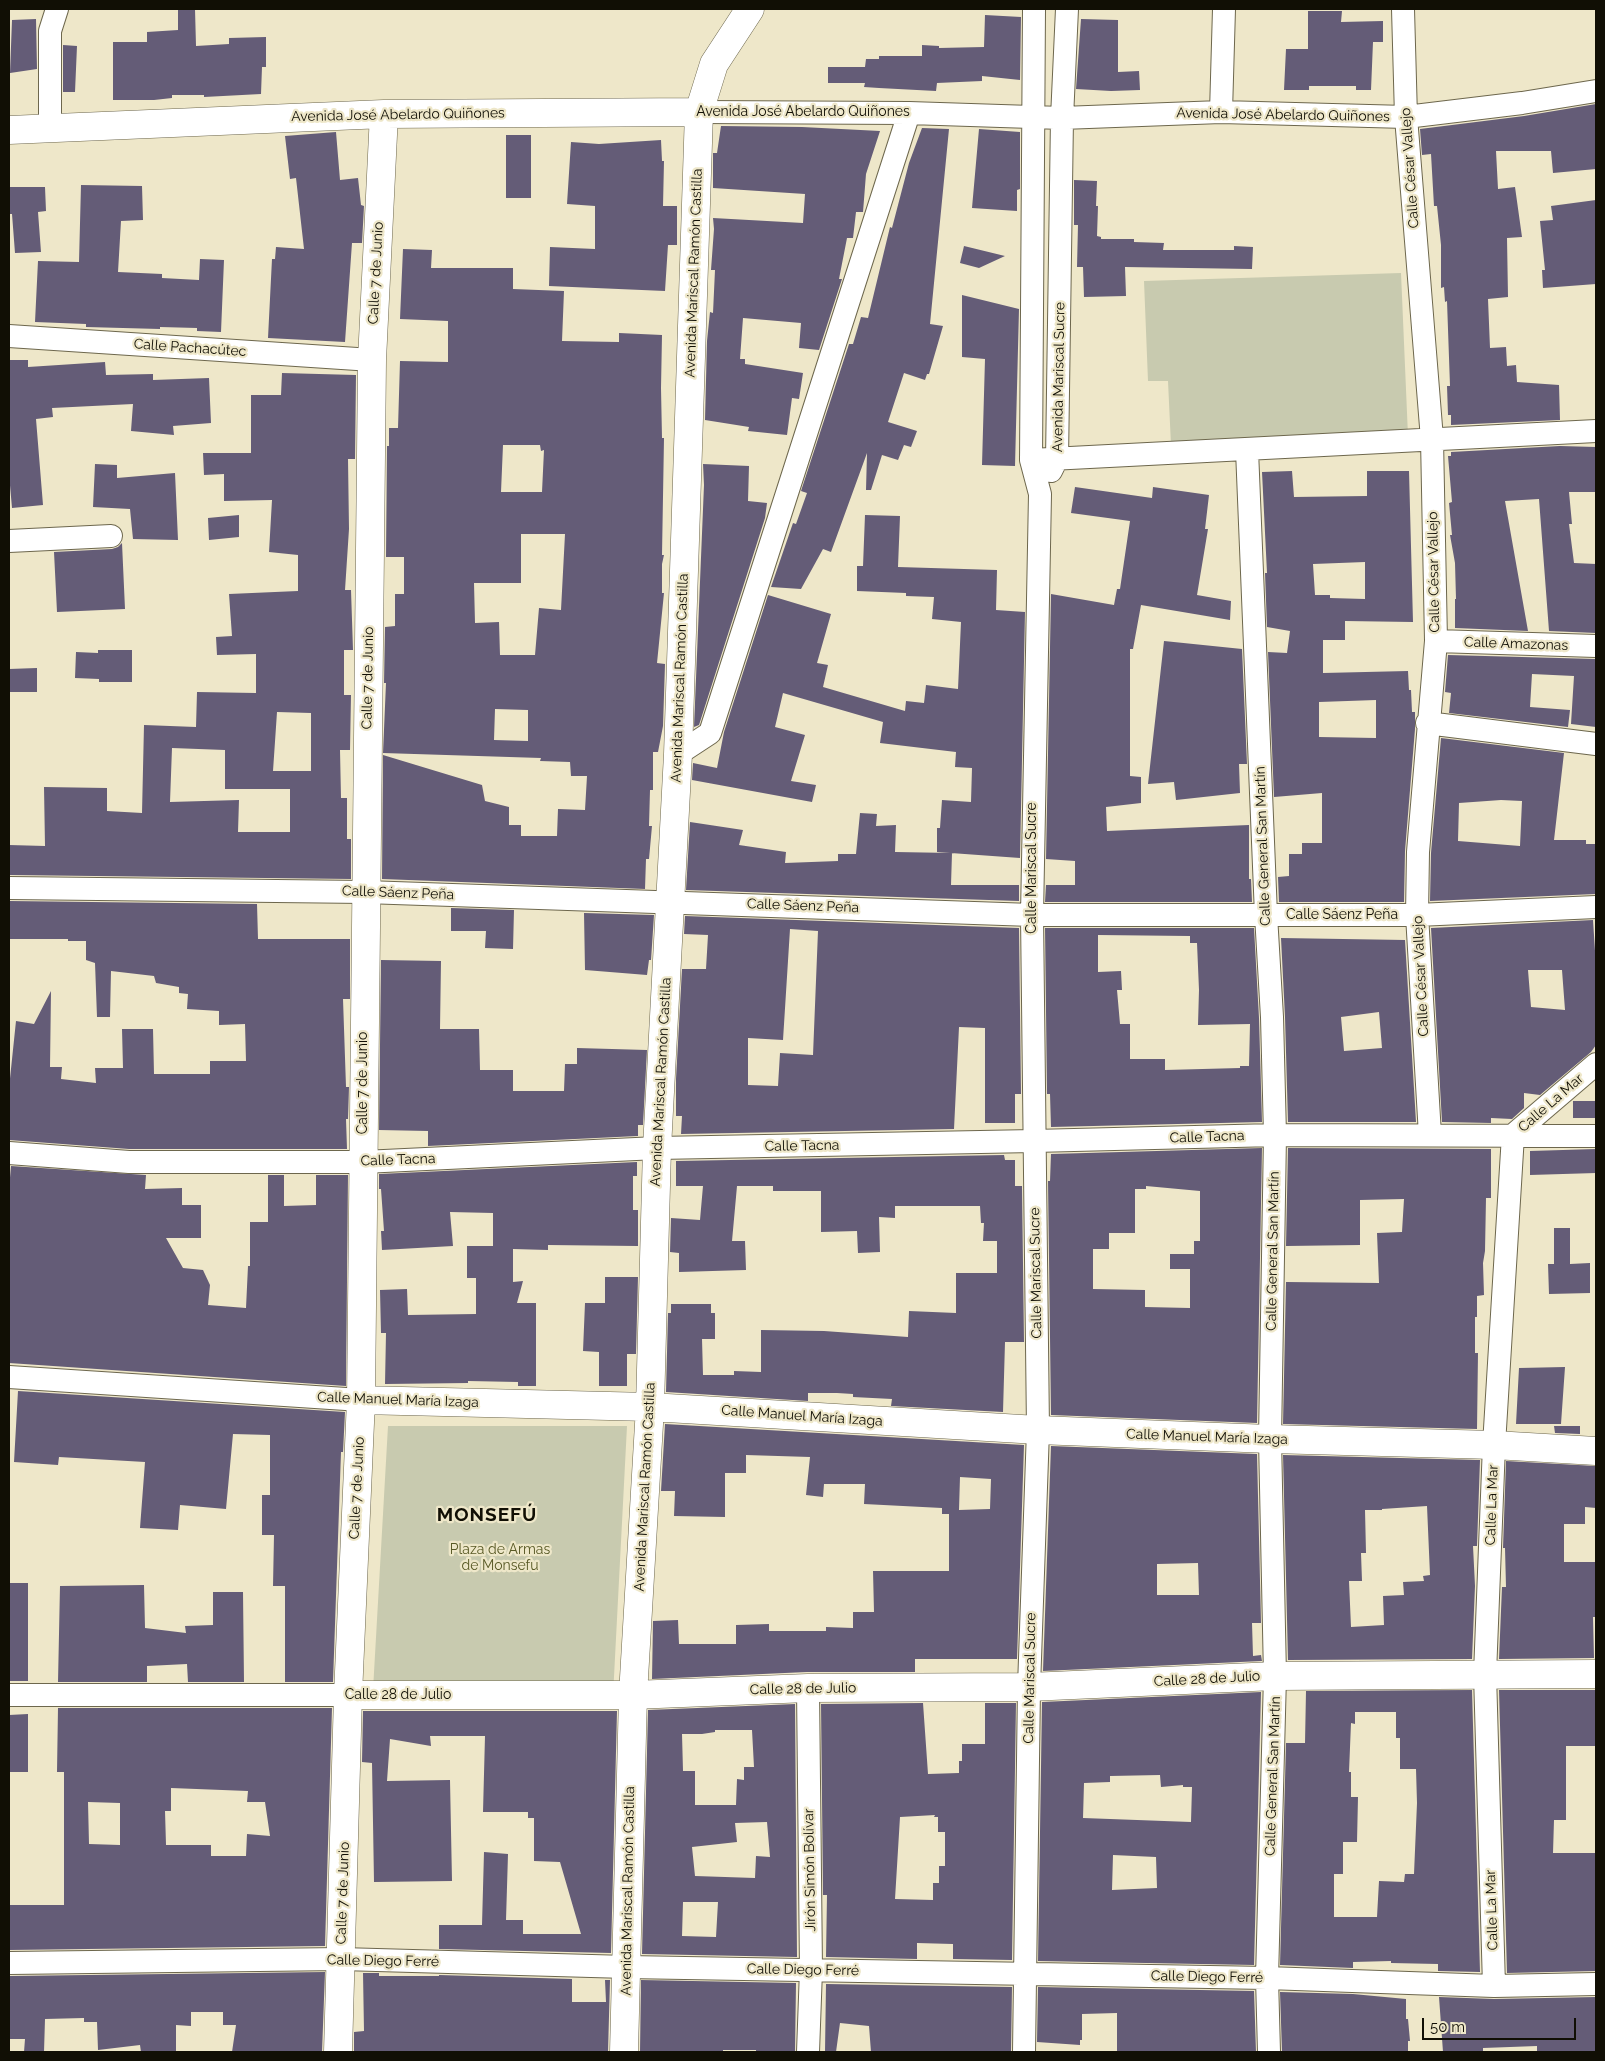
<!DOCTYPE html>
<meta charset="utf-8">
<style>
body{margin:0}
#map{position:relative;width:1605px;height:2061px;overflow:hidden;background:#eee7c9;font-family:Raleway,sans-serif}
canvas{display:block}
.frame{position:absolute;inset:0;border:10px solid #110f05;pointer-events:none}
.scale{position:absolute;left:1422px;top:2018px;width:154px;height:22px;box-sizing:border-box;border:2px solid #110f05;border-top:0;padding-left:6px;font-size:15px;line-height:18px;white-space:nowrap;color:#110f05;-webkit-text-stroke:4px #eee7c9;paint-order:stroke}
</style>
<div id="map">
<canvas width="1605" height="2061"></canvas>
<div class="frame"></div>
<div class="scale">50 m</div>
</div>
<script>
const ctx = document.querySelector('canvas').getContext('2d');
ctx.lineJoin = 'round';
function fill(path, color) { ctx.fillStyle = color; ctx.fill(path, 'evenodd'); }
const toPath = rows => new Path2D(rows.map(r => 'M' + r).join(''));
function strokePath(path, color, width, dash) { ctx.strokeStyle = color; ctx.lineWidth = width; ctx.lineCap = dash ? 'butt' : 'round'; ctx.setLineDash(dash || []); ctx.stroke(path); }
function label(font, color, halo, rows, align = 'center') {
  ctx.font = font + ' Raleway,sans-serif'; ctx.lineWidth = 4.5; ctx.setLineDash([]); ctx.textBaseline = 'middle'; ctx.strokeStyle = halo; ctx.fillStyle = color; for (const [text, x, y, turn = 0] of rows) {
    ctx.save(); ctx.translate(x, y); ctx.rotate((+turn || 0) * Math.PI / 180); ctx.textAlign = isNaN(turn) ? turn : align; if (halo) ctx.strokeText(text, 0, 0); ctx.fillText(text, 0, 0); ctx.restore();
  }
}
const green = toPath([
 [1401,273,1408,436,1171,445,1168,381,1148,381,1144,281],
 [388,1426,627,1426,613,1696,373,1690]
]);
const building = toPath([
 [178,9,195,9,196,46,229,44,229,38,266,37,266,67,262,67,261,94,204,97,204,95,172,95,172,98,154,100,113,100,113,42,147,42,147,32,178,30],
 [1308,11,1342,11,1341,22,1383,21,1383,42,1373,42,1371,90,1356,90,1356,86,1309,86,1309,90,1284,90,1286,49,1308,49],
 [985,15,1021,17,1020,80,982,76,982,81,937,83,936,91,879,88,864,87,865,83,828,83,828,67,865,67,866,59,879,59,879,56,922,56,922,45,939,46,939,48,984,47],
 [36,19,37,69,10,73,12,20],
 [1081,19,1118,20,1118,72,1139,71,1140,90,1111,91,1076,89],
 [63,45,77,46,75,92,63,92],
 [1596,104,1596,169,1553,173,1551,151,1496,151,1498,189,1515,187,1522,237,1507,238,1508,297,1488,299,1490,348,1506,347,1507,366,1516,365,1517,382,1559,385,1560,420,1451,425,1451,415,1448,415,1447,386,1450,386,1447,301,1445,302,1444,287,1441,288,1441,245,1437,206,1434,206,1431,154,1422,155,1420,129,1524,116],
 [721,126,802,127,880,131,866,174,863,212,856,212,853,238,847,238,839,279,842,279,819,350,799,348,801,323,743,318,740,359,745,359,745,364,803,373,799,399,792,398,787,435,748,431,749,427,705,420,707,341,710,312,713,313,715,270,711,270,714,229,713,218,803,223,805,194,713,188,713,153,717,153],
 [922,128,949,129,930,324,943,326,929,374,927,374,925,380,904,373,888,422,917,431,911,447,904,445,898,460,882,455,871,490,866,490,867,453,831,552,823,549,801,589,771,587,793,523,796,524,807,493,801,491,849,344,853,344,861,317,868,318,890,227,892,228,909,163],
 [979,129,1020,132,1020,189,1017,190,1017,211,972,208],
 [336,132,340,180,358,178,361,205,364,206,362,243,352,243,345,342,268,338,272,259,275,259,276,247,304,249,296,178,290,179,285,136],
 [506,135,531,135,531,198,506,198],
 [661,140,662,161,664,161,663,206,677,206,677,245,668,245,665,291,549,286,550,247,595,249,595,206,567,204,571,142,599,144],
 [1074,180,1097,181,1096,206,1098,206,1097,236,1101,237,1101,239,1134,239,1134,242,1164,243,1163,250,1234,250,1234,246,1253,247,1252,269,1125,267,1126,296,1084,297,1083,267,1077,267,1078,225,1074,225],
 [81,185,142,186,143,220,121,221,118,272,162,274,162,278,199,280,200,259,224,260,221,332,197,331,197,328,160,327,160,329,86,327,86,324,35,322,38,261,79,262],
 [9,187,45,187,46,211,38,212,41,252,15,253,12,214,9,214],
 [1596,200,1596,284,1543,288,1542,270,1545,270,1540,221,1553,220,1551,206],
 [964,246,1005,256,979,268,960,263],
 [403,249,432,250,431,268,513,268,513,289,564,291,562,341,619,342,619,333,662,335,661,388,662,438,664,438,662,555,664,555,662,564,662,593,664,593,657,663,665,664,663,726,658,752,653,752,653,790,650,790,649,826,652,826,649,859,646,859,645,889,382,879,383,755,482,785,485,801,509,807,509,825,521,825,521,836,557,836,558,809,585,810,587,776,571,776,570,762,540,761,541,758,383,753,386,683,384,683,385,627,395,626,395,594,404,594,404,557,386,557,387,446,389,446,389,428,398,428,400,361,448,362,448,321,400,319],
 [503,445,540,445,541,451,544,450,542,492,501,492],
 [521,534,565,534,561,610,539,608,535,655,500,655,499,622,475,623,474,583,521,583],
 [495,709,528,710,528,741,494,740],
 [962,295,1019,309,1015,466,982,465,985,359,962,357],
 [9,360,28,360,28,367,105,362,106,375,153,374,153,380,209,378,211,423,173,426,174,435,131,431,133,404,52,408,53,417,36,419,43,505,12,508,9,474],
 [282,373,356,375,355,459,348,459,349,529,345,590,351,590,353,650,344,650,344,695,351,695,350,750,340,750,341,798,347,798,347,839,351,839,351,879,9,875,9,845,45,846,44,787,107,788,107,811,142,813,144,725,196,727,197,692,256,693,256,654,217,655,216,637,232,636,229,594,298,591,298,555,269,552,272,500,224,501,224,474,204,475,203,453,251,453,251,395,281,395],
 [277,712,311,713,311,771,273,771],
 [172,748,225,750,225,789,290,789,290,832,238,832,239,800,170,802],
 [1560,446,1596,447,1596,492,1569,492,1572,524,1569,524,1574,563,1596,564,1596,633,1549,631,1539,499,1505,501,1528,631,1455,628,1455,599,1456,599,1455,563,1450,535,1452,535,1449,503,1452,502,1448,456,1451,456,1451,452],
 [95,464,117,465,117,478,175,473,178,540,133,539,130,509,93,507],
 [703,464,749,466,748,501,767,503,765,518,699,725,694,727,704,485],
 [1292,471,1294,497,1367,496,1367,471,1409,471,1413,622,1345,621,1345,640,1323,640,1323,673,1408,671,1409,690,1411,690,1412,712,1415,712,1415,729,1405,851,1404,902,1279,902,1278,877,1289,876,1289,854,1302,854,1302,843,1322,843,1322,793,1274,797,1268,652,1287,653,1290,631,1267,627,1265,573,1267,573,1262,472],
 [1365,562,1365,599,1330,598,1330,595,1315,595,1313,564],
 [1376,700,1376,738,1319,737,1319,702],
 [1075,487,1152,498,1153,487,1209,495,1205,529,1208,529,1197,595,1231,601,1230,620,1141,605,1133,649,1130,649,1130,776,1141,777,1141,803,1106,807,1107,831,1249,825,1249,879,1251,879,1252,902,1045,902,1046,885,1075,885,1075,861,1046,859,1051,594,1114,605,1117,589,1120,589,1130,521,1071,513],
 [239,515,239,537,209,540,208,518],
 [865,515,900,516,898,567,997,570,996,610,1025,612,1020,858,937,852,937,828,940,828,942,800,971,802,972,768,955,767,956,752,880,743,883,722,783,693,775,727,805,735,791,781,816,785,812,802,692,780,693,763,717,768,724,732,768,595,831,614,817,663,828,665,823,687,905,711,906,701,924,703,926,685,958,689,961,622,932,619,934,597,906,596,906,593,857,591,857,566,863,566],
 [122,543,125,609,57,612,54,552,112,549,118,547],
 [1164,641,1242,649,1247,764,1239,764,1240,793,1176,800,1174,782,1148,784],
 [98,650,132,650,132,682,99,682,99,679,75,678,76,652,98,653],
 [1448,655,1596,659,1596,727,1571,724,1574,676,1532,674,1530,707,1570,710,1568,727,1449,713,1451,693,1445,692],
 [37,668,37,692,9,692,9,669],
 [1441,738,1564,753,1554,840,1586,840,1586,844,1596,844,1596,894,1430,901,1431,853],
 [1501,800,1522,801,1520,846,1458,841,1459,803],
 [860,813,877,814,876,826,896,825,895,852,952,853,951,885,1019,885,1019,901,686,890,690,822,743,830,739,845,786,852,785,863,838,861,838,854,856,854],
 [9,901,257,904,258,939,350,939,350,999,343,999,346,1087,349,1087,348,1119,346,1119,347,1149,129,1149,9,1140,9,1088,16,1021,34,1024,51,991,50,1067,62,1067,61,1079,96,1083,95,1068,123,1068,122,1029,153,1029,154,1074,210,1074,210,1061,246,1061,245,1024,219,1025,219,1011,187,1009,188,994,179,993,179,987,156,983,154,976,111,971,110,1017,97,1017,95,963,86,960,86,941,68,941,68,939,9,939],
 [451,908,514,910,513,949,485,948,486,931,451,931],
 [584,913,654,915,651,960,649,960,647,975,585,970],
 [685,916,1019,928,1021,1094,1015,1094,1015,1123,985,1123,985,1028,959,1027,954,1129,681,1134,682,1116,676,1116,676,1079,682,969,706,969,708,935,684,934],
 [790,929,818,931,813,1055,780,1053,778,1086,748,1085,748,1038,783,1040],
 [1593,920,1596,966,1596,1045,1591,1052,1540,1095,1524,1093,1524,1108,1512,1119,1491,1118,1491,1123,1442,1122,1431,928],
 [1528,970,1562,970,1565,1010,1531,1007],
 [1045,928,1254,928,1259,1018,1262,1122,1051,1127,1050,1094,1047,1094],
 [1098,935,1190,936,1190,943,1197,943,1199,990,1198,1025,1250,1024,1249,1066,1240,1066,1240,1068,1165,1070,1165,1059,1130,1059,1130,1024,1120,1024,1117,990,1122,990,1121,971,1098,972],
 [1281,938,1405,940,1416,1122,1288,1122,1285,1017],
 [1379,1012,1382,1048,1344,1051,1341,1017],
 [381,960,441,961,440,1029,479,1029,480,1070,513,1070,513,1091,564,1091,565,1064,577,1064,577,1048,647,1050,643,1125,638,1125,638,1136,428,1146,428,1131,379,1130],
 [1573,1101,1596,1101,1596,1118,1573,1118],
 [1262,1148,1257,1423,1051,1415,1048,1181,1050,1181,1051,1154],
 [1146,1186,1200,1191,1200,1241,1194,1241,1194,1254,1170,1254,1170,1269,1190,1269,1190,1308,1145,1307,1145,1290,1093,1289,1093,1249,1109,1249,1109,1233,1135,1233,1135,1189,1146,1189],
 [1288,1148,1491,1149,1491,1198,1486,1198,1485,1251,1483,1263,1484,1295,1477,1296,1477,1317,1475,1317,1475,1353,1478,1353,1477,1429,1283,1424,1286,1282,1379,1283,1377,1233,1402,1232,1404,1199,1360,1200,1360,1245,1286,1246],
 [1596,1149,1596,1173,1530,1175,1530,1151],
 [1004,1155,1005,1160,1015,1160,1015,1186,1022,1186,1024,1342,1005,1342,1003,1412,891,1406,892,1399,853,1397,853,1394,837,1393,808,1393,808,1401,666,1392,668,1313,671,1313,671,1304,711,1304,711,1313,715,1313,715,1339,702,1339,703,1375,734,1375,734,1371,761,1372,761,1330,824,1331,908,1337,909,1311,956,1313,956,1273,997,1273,997,1241,983,1241,984,1223,981,1223,980,1206,895,1206,895,1218,879,1217,880,1252,858,1253,857,1231,821,1232,821,1191,773,1191,773,1186,737,1186,732,1241,745,1241,746,1270,679,1272,679,1253,670,1252,671,1218,700,1220,703,1186,676,1186,676,1161],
 [637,1162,637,1176,633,1176,633,1210,638,1210,638,1246,548,1245,548,1250,513,1249,513,1282,523,1281,517,1303,536,1303,536,1386,518,1386,518,1382,468,1381,468,1383,385,1384,386,1333,381,1333,380,1290,407,1289,408,1315,476,1314,476,1278,467,1278,467,1246,493,1246,493,1213,450,1212,453,1246,382,1250,381,1231,384,1231,381,1189,379,1189,379,1174],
 [11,1166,146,1175,145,1189,182,1188,182,1205,201,1205,201,1238,166,1238,183,1268,203,1270,210,1285,208,1305,246,1308,248,1266,250,1266,250,1222,268,1222,268,1175,284,1175,284,1206,316,1205,316,1175,348,1175,346,1386,9,1363,9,1189],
 [1554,1228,1570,1228,1570,1264,1590,1263,1590,1293,1549,1294,1548,1264,1554,1264],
 [605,1277,638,1277,636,1354,627,1354,627,1386,599,1386,599,1352,583,1351,585,1303,605,1303],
 [1565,1367,1561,1424,1516,1424,1519,1368],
 [18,1391,345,1412,343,1452,341,1452,333,1682,285,1682,285,1586,273,1586,274,1535,262,1535,262,1495,270,1495,270,1435,233,1434,226,1509,180,1505,178,1530,140,1528,145,1462,59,1457,58,1465,14,1462],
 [665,1424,1024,1445,1017,1659,915,1659,915,1672,807,1672,652,1679,653,1621,678,1620,679,1644,736,1644,736,1625,769,1624,769,1631,826,1631,826,1627,853,1628,853,1612,874,1612,873,1571,949,1571,949,1514,942,1514,942,1508,864,1504,865,1484,824,1484,823,1497,806,1495,810,1457,746,1455,746,1473,725,1473,725,1517,674,1516,675,1491,661,1491],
 [960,1477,991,1479,990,1509,959,1510],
 [1554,1426,1580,1426,1580,1434,1555,1433],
 [1051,1446,1257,1454,1261,1623,1252,1623,1253,1656,1261,1655,1262,1661,1043,1671],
 [1198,1563,1199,1595,1157,1595,1157,1564],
 [1283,1455,1480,1460,1477,1546,1473,1546,1475,1586,1472,1659,1288,1660],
 [1427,1506,1430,1575,1423,1576,1424,1581,1403,1582,1404,1595,1383,1596,1384,1625,1351,1627,1349,1581,1362,1581,1361,1553,1366,1553,1365,1510,1382,1510,1382,1509],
 [1506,1461,1596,1466,1596,1508,1585,1507,1585,1524,1564,1524,1564,1562,1596,1562,1596,1617,1593,1617,1594,1658,1499,1659,1502,1587,1506,1587,1505,1548,1503,1548],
 [9,1583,28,1583,28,1681,9,1681],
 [144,1585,145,1628,186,1633,185,1626,213,1625,213,1592,243,1592,244,1682,188,1682,187,1664,147,1666,147,1682,58,1682,60,1586],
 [1472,1690,1480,1972,1438,1971,1438,1964,1391,1963,1391,1961,1353,1962,1353,1968,1280,1965,1286,1743,1305,1743,1306,1691],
 [1355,1712,1396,1712,1396,1738,1400,1738,1400,1769,1416,1769,1417,1803,1414,1874,1405,1874,1404,1882,1379,1881,1377,1917,1334,1917,1334,1874,1343,1874,1343,1842,1357,1842,1358,1797,1351,1797,1351,1772,1349,1772,1351,1723,1355,1724],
 [1499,1690,1596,1690,1596,1746,1566,1746,1566,1820,1554,1820,1553,1853,1596,1853,1596,1971,1507,1973],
 [1261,1692,1254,1965,1038,1961,1042,1702],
 [1160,1775,1161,1787,1183,1785,1183,1787,1192,1787,1191,1822,1083,1818,1084,1783,1110,1782,1110,1776],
 [1113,1855,1156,1857,1157,1888,1112,1890],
 [923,1703,928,1774,959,1773,959,1761,962,1761,962,1744,985,1744,985,1703,1016,1703,1012,1960,953,1959,953,1944,917,1943,917,1959,826,1957,827,1895,823,1895,821,1704],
 [935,1815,934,1817,938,1817,938,1832,945,1832,945,1866,939,1866,939,1883,933,1883,933,1900,895,1899,900,1817],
 [795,1704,797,1957,642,1954,648,1710],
 [715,1730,752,1730,754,1767,744,1767,744,1780,737,1779,736,1805,695,1805,695,1771,683,1771,682,1734,702,1734,715,1732],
 [767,1822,770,1857,756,1856,755,1878,695,1876,692,1847,737,1842,735,1823],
 [683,1902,718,1902,716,1937,682,1936],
 [58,1708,332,1708,325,1946,9,1950,9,1905,64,1905,64,1772,57,1772],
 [171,1788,248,1791,247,1802,265,1802,270,1836,247,1834,246,1856,211,1856,211,1845,166,1845,165,1811,171,1811],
 [88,1802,120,1803,120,1845,89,1844],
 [363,1711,617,1711,611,1953,439,1949,439,1925,482,1925,484,1852,508,1854,506,1920,523,1920,523,1934,581,1934,560,1862,534,1861,534,1818,528,1818,528,1812,483,1812,485,1736,430,1736,431,1746,390,1739,387,1781,450,1780,452,1881,374,1882,372,1763,362,1762],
 [28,1714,28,1772,9,1772,9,1715],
 [325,1972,322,2052,232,2052,236,2025,223,2025,223,2012,191,2012,191,2026,176,2025,176,2052,141,2052,140,2045,98,2050,97,2022,84,2022,84,2018,45,2019,44,2052,24,2052,25,2039,9,2039,9,1976],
 [363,1973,379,1973,379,1976,439,1976,439,1975,572,1979,572,2002,606,2002,605,1980,610,1980,608,2052,500,2052,500,2051,354,2052,354,2032,364,2031],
 [641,1980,796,1983,795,2052,756,2052,756,2050,723,2050,723,2052,640,2052],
 [826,1984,1012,1987,1011,2052,871,2052,869,2026,840,2023,836,2052,825,2052],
 [1038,1987,1254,1991,1256,2052,1117,2052,1117,2013,1082,2014,1082,2040,1080,2040,1080,2045,1037,2042],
 [1280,1992,1353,1994,1406,1999,1406,2019,1408,2019,1410,2041,1408,2041,1408,2052,1282,2052],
 [1439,1997,1494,1999,1596,1997,1596,2052,1537,2052,1537,2046,1483,2048,1483,2052,1443,2052]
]);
const street = toPath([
 [1403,9,1406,117,1432,439,1436,641,1418,852,1417,915,1430,1135],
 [699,112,909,113,1062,118,1221,112,1406,117,1522,103,1596,91],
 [1221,112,1224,9],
 [50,128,50,31,57,9],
 [9,336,372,360],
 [1247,450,1266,915,1272,1017,1275,1135,1270,1439,1275,1676,1267,1978,1269,2052],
 [1031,460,1596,431],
 [1051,471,1057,459,1062,118,1067,9],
 [9,541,111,536],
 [1436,641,1596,646],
 [1427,723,1596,744],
 [678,754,710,733,909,113],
 [9,888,365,892,1032,915,1417,915,1596,907],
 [9,1153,129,1162,363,1162,657,1148,1034,1141,1275,1135,1596,1136],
 [9,1377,361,1400],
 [9,1695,348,1695],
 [9,1963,341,1959,627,1967,1267,1978,1494,1986,1596,1984],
 [1494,1986,1485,1674,1494,1445,1513,1135,1596,1064],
 [808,2052,811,1970,808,1688],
 [1024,2052,1029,1687,1038,1430,1032,915,1040,494,1031,460,1034,9]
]);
const secondary = toPath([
 [9,130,384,114,699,112],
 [361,1400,650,1407,1038,1430,1270,1439,1494,1445,1596,1451],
 [348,1695,633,1695,808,1688,1029,1687,1275,1676,1596,1674],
 [338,2052,348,1695,361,1400,372,360,384,114],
 [624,2052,633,1695,650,1407,657,1148,678,754,699,112,714,64,750,9]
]);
const streetNames = [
 ["Avenida José Abelardo Quiñones",803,112],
 ["Avenida José Abelardo Quiñones",398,115,-1],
 ["Avenida José Abelardo Quiñones",1283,115,1],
 ["Calle César Vallejo",1410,168,-94],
 ["Calle 7 de Junio",376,273,-87],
 ["Avenida Mariscal Ramón Castilla",694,273,-88],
 ["Calle Pachacútec",190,348,4],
 ["Avenida Mariscal Sucre",1059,377,-89],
 ["Calle César Vallejo",1434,572,-91],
 ["Calle Amazonas",1516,644,2],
 ["Calle 7 de Junio",368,678,-89],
 ["Avenida Mariscal Ramón Castilla",680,678,-88],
 ["Calle General San Martín",1263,846,-92],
 ["Calle Mariscal Sucre",1032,868,-90],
 ["Calle Sáenz Peña",398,893,2],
 ["Calle Sáenz Peña",803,906,2],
 ["Calle Sáenz Peña",1342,915],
 ["Calle César Vallejo",1421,976,-93],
 ["Avenida Mariscal Ramón Castilla",661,1082,-87],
 ["Calle 7 de Junio",363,1083,-90],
 ["Calle La Mar",1551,1103,-41],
 ["Calle Tacna",1207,1137,-2],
 ["Calle Tacna",802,1146,-1],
 ["Calle Tacna",398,1160,-2],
 ["Calle General San Martín",1273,1251,-89],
 ["Calle Mariscal Sucre",1036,1273,-91],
 ["Calle Manuel María Izaga",398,1400,2],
 ["Calle Manuel María Izaga",802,1416,4],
 ["Calle Manuel María Izaga",1207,1437,2],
 ["Avenida Mariscal Ramón Castilla",645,1487,-87],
 ["Calle 7 de Junio",357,1488,-87],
 ["Calle La Mar",1492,1505,-88],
 ["Calle Mariscal Sucre",1030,1678,-89],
 ["Calle 28 de Julio",1207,1679,-3],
 ["Calle 28 de Julio",803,1689,-1],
 ["Calle 28 de Julio",398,1695],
 ["Calle General San Martín",1273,1776,-88],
 ["Jirón Simón Bolívar",810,1870,-91],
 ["Avenida Mariscal Ramón Castilla",628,1891,-89],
 ["Calle 7 de Junio",343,1893,-88],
 ["Calle La Mar",1492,1910,-92],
 ["Calle Diego Ferré",383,1961,1],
 ["Calle Diego Ferré",803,1970,1],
 ["Calle Diego Ferré",1207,1977,1]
];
const parkNames = [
 ["Plaza de Armas",500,1550],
 ["de Monsefu",500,1566]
];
const districtNames = [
 ["MONSEFÚ",487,1515]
];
fill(green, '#c8caaf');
fill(building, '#645c77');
strokePath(street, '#6d674d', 24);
strokePath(secondary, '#6d674d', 29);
strokePath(street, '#fff', 22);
strokePath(secondary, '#fff', 28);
label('14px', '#110f05', '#eee7c9', streetNames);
label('14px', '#585925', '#eee7c9', parkNames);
ctx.letterSpacing = '1px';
label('bold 19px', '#110f05', '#eee7c9', districtNames);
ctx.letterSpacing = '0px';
</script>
